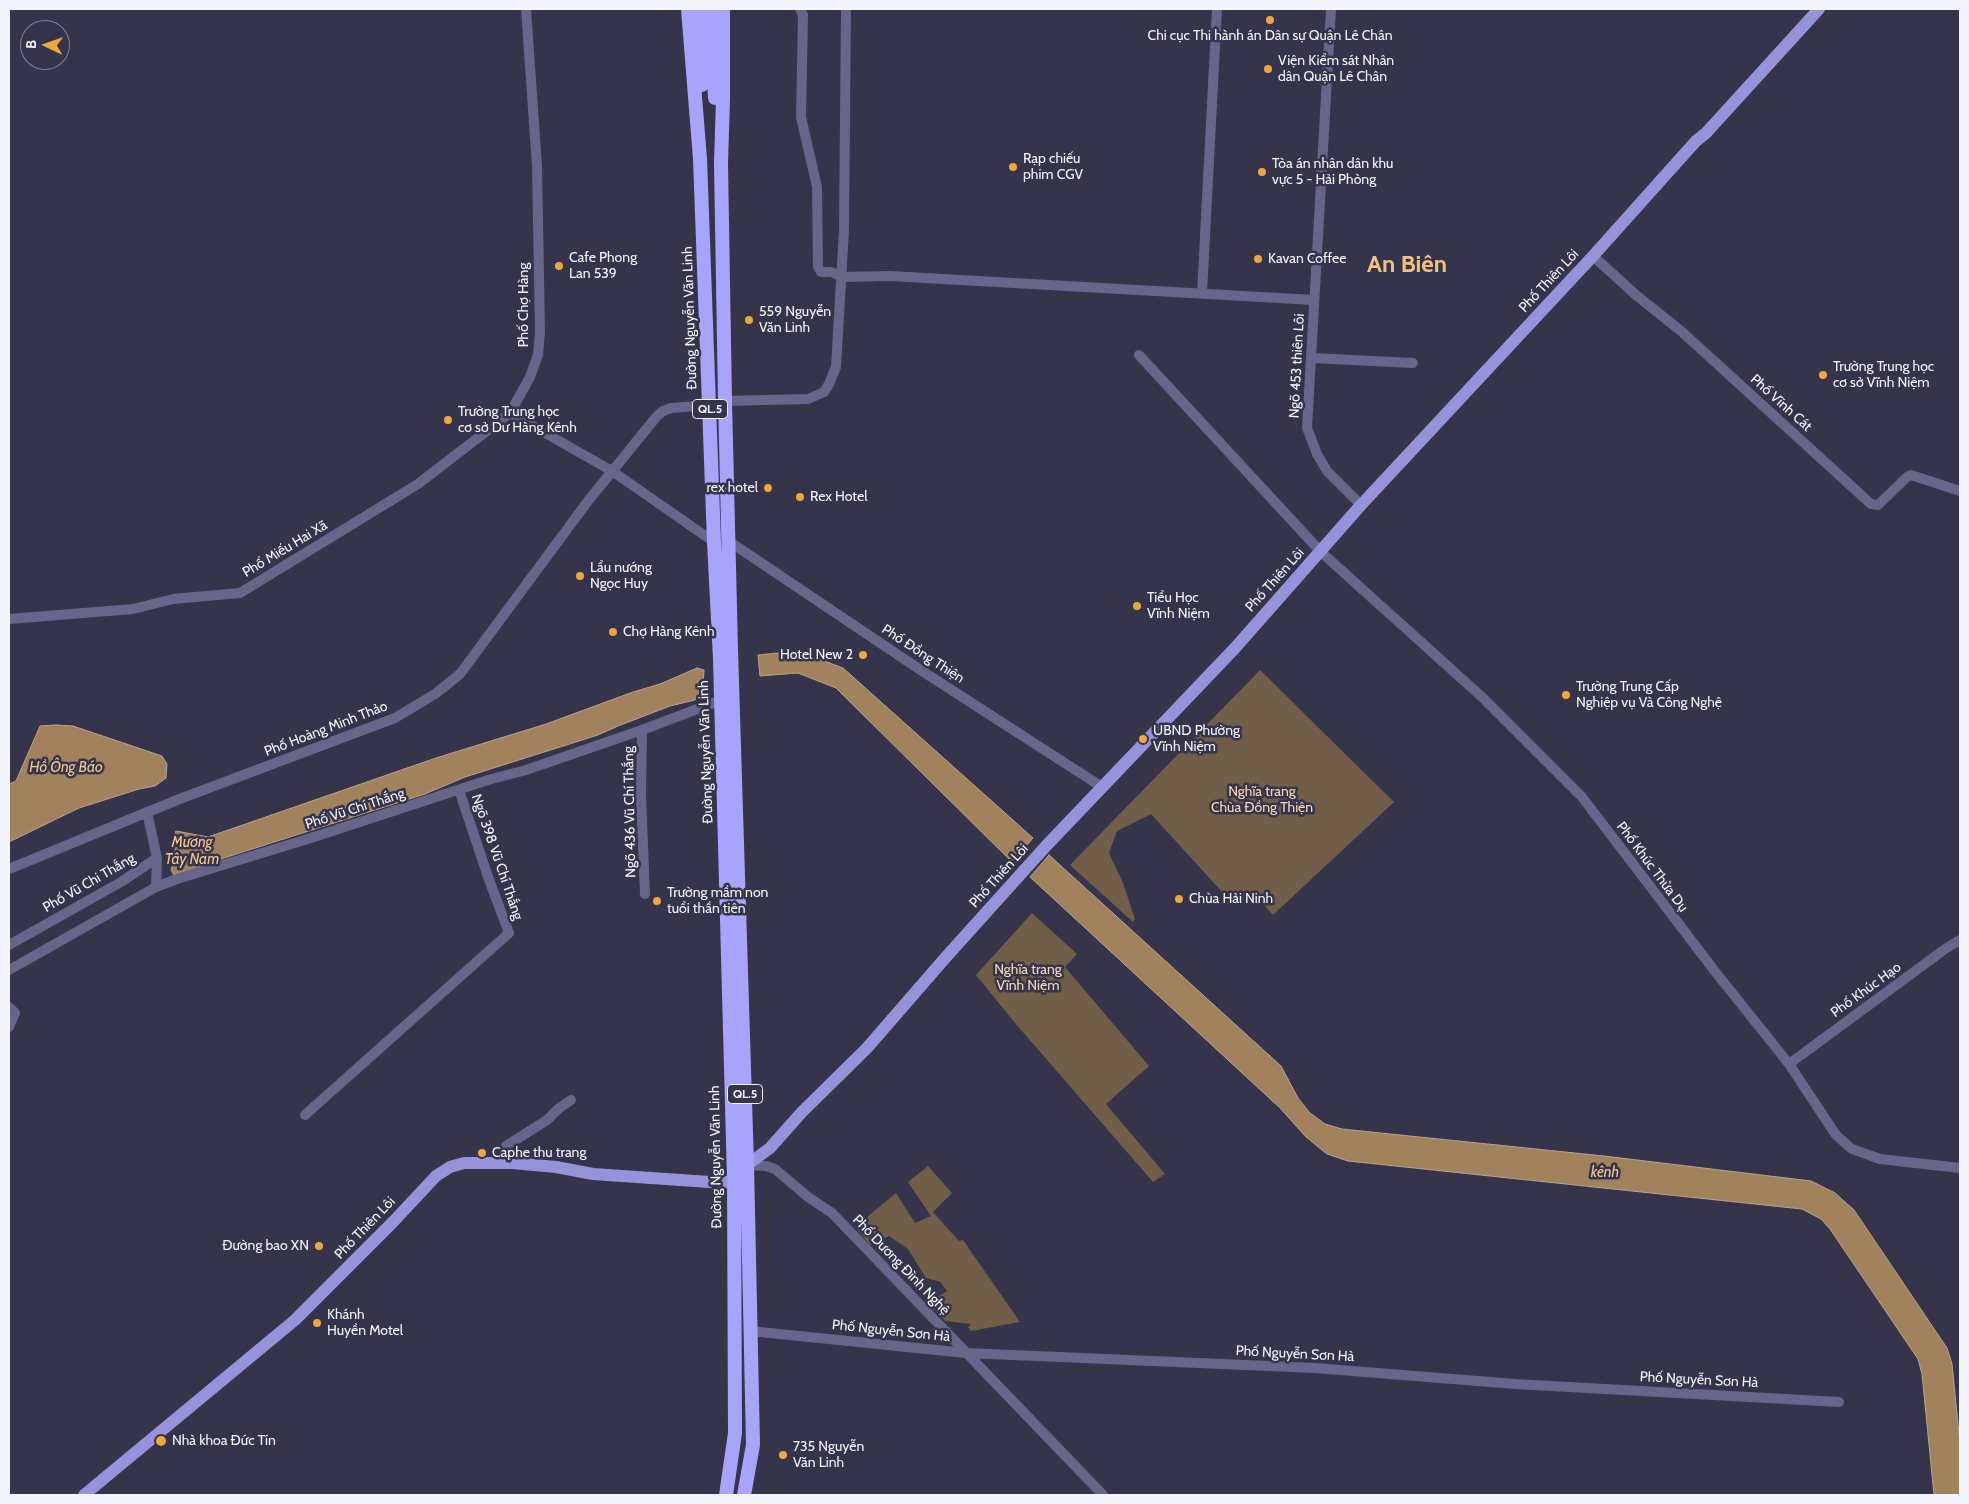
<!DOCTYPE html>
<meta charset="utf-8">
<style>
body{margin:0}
#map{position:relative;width:1969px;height:1504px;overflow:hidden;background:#35344a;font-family:Cabin,sans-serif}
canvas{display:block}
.frame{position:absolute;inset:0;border:10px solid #f4f4fd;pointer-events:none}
.north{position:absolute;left:20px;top:20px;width:50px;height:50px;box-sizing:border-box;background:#35344a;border:1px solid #818192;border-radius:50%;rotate:273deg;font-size:14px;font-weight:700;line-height:20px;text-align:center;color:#f4f4fd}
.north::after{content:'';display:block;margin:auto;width:18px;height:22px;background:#f0a63f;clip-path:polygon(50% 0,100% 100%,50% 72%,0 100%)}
</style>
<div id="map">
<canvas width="1969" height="1504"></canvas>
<div class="frame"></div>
<div class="north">B</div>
</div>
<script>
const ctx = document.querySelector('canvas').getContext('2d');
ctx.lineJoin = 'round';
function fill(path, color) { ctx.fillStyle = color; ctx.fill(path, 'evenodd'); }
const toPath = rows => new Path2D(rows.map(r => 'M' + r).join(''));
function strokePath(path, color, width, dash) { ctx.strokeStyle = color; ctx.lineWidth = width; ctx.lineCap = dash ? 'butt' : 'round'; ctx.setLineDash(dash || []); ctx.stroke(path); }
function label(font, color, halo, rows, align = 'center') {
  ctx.font = font + ' Cabin,sans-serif'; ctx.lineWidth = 5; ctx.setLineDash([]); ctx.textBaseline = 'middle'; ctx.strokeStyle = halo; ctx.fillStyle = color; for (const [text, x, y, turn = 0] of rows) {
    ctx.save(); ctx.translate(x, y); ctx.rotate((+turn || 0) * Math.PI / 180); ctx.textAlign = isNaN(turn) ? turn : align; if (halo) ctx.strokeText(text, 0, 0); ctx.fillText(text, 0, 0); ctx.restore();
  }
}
const green = toPath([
 [1260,670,1394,802,1273,915,1255,895,1233,904,1151,814,1117,831,1109,853,1123,883,1135,919,1133,922,1070,865],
 [1032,913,1077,954,1065,967,1149,1066,1106,1104,1165,1174,1153,1182,1015,1023,976,975],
 [928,1166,952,1193,933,1212,959,1241,963,1240,1020,1322,971,1331,968,1327,971,1324,945,1321,928,1303,947,1291,940,1282,926,1278,908,1249,889,1236,870,1245,855,1227,896,1193,915,1223,931,1216,908,1182]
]);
const water = toPath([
 [798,651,843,668,1033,838,1012,862,836,688,798,673,760,676,758,655,798,651],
 [697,668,704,670,703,685,695,700,670,706,618,726,598,735,465,777,425,794,224,858,175,877,171,870,176,855,173,839,176,831,208,837,436,758,546,724,633,692,660,684,697,668],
 [56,725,73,726,162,756,167,764,166,778,155,786,139,789,79,808,9,842,9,784,16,781,40,726,56,725],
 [1049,855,1281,1066,1298,1098,1309,1112,1325,1124,1342,1129,1604,1156,1811,1181,1835,1193,1854,1210,1947,1348,1952,1364,1960,1444,1960,1495,1934,1495,1922,1374,1918,1359,1830,1229,1821,1219,1802,1209,1348,1161,1327,1154,1306,1137,1280,1108,1030,877,1049,855]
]);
const minor = toPath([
 [800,9,803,15,801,117,817,187,818,267,821,272,831,272,843,277,890,276,1314,300],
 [1331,9,1307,428,1317,454,1327,471,1361,505],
 [1593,256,1636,295,1681,331,1871,504,1878,505,1907,477,1911,475,1960,491],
 [1202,293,1217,9],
 [1139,355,1321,552,1482,697,1582,797,1717,974,1789,1064,1836,1135,1852,1149,1880,1159,1960,1168],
 [1312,358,1413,363],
 [725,401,808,399,824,392,829,384,836,367,844,230,846,9],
 [510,413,612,471,714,542],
 [730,542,919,669,1102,787],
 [9,619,133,609,173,599,240,593,418,484,510,413,530,377,538,355,540,332,537,166,526,9],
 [642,730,641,796,645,894],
 [147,812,157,858,156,887],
 [9,869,177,800,395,718,435,694,460,674,588,501,657,416,663,411,671,408,710,405],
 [9,945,121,882,157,858],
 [9,970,156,887,177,879,311,838,488,780,526,770,642,730,721,700],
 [9,1007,15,1013,9,1027],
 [1789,1064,1945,949,1960,940],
 [305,1115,509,933,488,877,459,790],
 [506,1146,547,1120,558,1109,571,1100],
 [747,1165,766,1166,775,1169,808,1197,832,1213,1103,1495],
 [750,1331,966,1353,1315,1368,1515,1384,1839,1402]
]);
const major = toPath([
 [84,1495,295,1320,393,1222,436,1176,450,1167,464,1163,512,1163,556,1167,593,1174,724,1183,734,1179,747,1165,770,1148,802,1112,867,1048,946,957,1046,846,1235,648,1361,505,1593,256,1696,141,1706,133,1819,9]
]);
const highway = toPath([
 [688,9,700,159,714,542,720,659,734,1179,735,1433,726,1495],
 [700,9,702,85],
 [710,9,715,98],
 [723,9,723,99,721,163,725,401,731,650,747,1165,753,1445,744,1495]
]);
const markers = [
 [1270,20,5,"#f0a63f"],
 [1268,69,5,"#f0a63f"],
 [1013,167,5,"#f0a63f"],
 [1262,172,5,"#f0a63f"],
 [1258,259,5,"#f0a63f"],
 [559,266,5,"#f0a63f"],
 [749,320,5,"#f0a63f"],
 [1823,375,5,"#f0a63f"],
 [448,420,5,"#f0a63f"],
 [768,488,5,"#f0a63f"],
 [800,497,5,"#f0a63f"],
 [580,576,5,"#f0a63f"],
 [1137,606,5,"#f0a63f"],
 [613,632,5,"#f0a63f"],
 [863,655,5,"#f0a63f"],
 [1566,695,5,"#f0a63f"],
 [1143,739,5,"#f0a63f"],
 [1179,899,5,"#f0a63f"],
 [657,901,5,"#f0a63f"],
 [482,1153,5,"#f0a63f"],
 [319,1246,5,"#f0a63f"],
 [317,1323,5,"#f0a63f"],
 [161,1441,6,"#f0a63f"],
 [783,1455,5,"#f0a63f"]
];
const shields = [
 [710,409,35],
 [745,1094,35]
];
const shieldNames = [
 ["QL.5",710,409],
 ["QL.5",745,1094]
];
const poiNames = [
 ["Chi cục Thi hành án Dân sự Quận Lê Chân",1270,36,"center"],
 ["Viện Kiểm sát Nhân",1278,61],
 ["dân Quận Lê Chân",1278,77],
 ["Rạp chiếu",1023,159],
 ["phim CGV",1023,175],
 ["Tòa án nhân dân khu",1272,164],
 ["vực 5 - Hải Phòng",1272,180],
 ["Cafe Phong",569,258],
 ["Lan 539",569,274],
 ["Kavan Coffee",1268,259],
 ["559 Nguyễn",759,312],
 ["Văn Linh",759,328],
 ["Trường Trung học",1833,367],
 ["cơ sở Vĩnh Niệm",1833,383],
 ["Trường Trung học",458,412],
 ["cơ sở Dư Hàng Kênh",458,428],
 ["rex hotel",758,488,"right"],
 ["Rex Hotel",810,497],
 ["Lẩu nướng",590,568],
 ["Ngọc Huy",590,584],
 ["Tiểu Học",1147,598],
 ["Vĩnh Niệm",1147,614],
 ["Chợ Hàng Kênh",623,632],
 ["Hotel New 2",853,655,"right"],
 ["Trường Trung Cấp",1576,687],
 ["Nghiệp vụ Và Công Nghệ",1576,703],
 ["UBND Phường",1153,731],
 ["Vĩnh Niệm",1153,747],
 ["Trường mầm non",667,893],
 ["tuổi thần tiên",667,909],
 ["Chùa Hải Ninh",1189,899],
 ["Caphe thu trang",492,1153],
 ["Đường bao XN",309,1246,"right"],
 ["Khánh",327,1315],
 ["Huyền Motel",327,1331],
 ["Nhà khoa Đức Tín",172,1441],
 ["735 Nguyễn",793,1447],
 ["Văn Linh",793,1463]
];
const streetNames = [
 ["Phố Thiên Lôi",1549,281,-47],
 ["Phố Chợ Hàng",524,305,-90],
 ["Đường Nguyễn Văn Linh",690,318,-92],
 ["Ngõ 453 thiên Lôi",1297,366,-87],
 ["Phố Vĩnh Cát",1781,403,42],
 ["Phố Miếu Hai Xã",285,549,-31],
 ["Phố Thiên Lôi",1275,580,-48],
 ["Phố Đồng Thiện",923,654,33],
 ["Phố Hoàng Minh Thảo",326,729,-21],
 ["Đường Nguyễn Văn Linh",706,752,-92],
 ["Phố Vũ Chí Thắng",355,809,-18],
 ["Ngõ 436 Vũ Chí Thắng",630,812,-91],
 ["Ngõ 398 Vũ Chí Thắng",497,857,71],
 ["Phố Khúc Thừa Dụ",1652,867,53],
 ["Phố Thiên Lôi",999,876,-48],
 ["Phố Vũ Chi Thắng",89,883,-30],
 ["Phố Khúc Hạo",1866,990,-36],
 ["Đường Nguyễn Văn Linh",716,1157,-91],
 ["Phố Thiên Lôi",365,1228,-46],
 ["Phố Dương Đình Nghệ",901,1265,46],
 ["Phố Nguyễn Sơn Hà",891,1331,6],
 ["Phố Nguyễn Sơn Hà",1295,1354,3],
 ["Phố Nguyễn Sơn Hà",1699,1380,3]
];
const parkNames = [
 ["Nghĩa trang",1262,792],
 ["Chùa Đồng Thiện",1262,808],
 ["Nghĩa trang",1028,970],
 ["Vĩnh Niệm",1028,986]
];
const waterNames = [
 ["Hồ Ông Báo",66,768],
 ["Mương",192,843],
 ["Tây Nam",192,860],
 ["kênh",1605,1173]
];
const townNames = [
 ["An Biên",1407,265]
];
fill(green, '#705e49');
fill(water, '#a1825d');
strokePath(water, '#baa48d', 1);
strokePath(minor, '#67668a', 10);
strokePath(major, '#9793db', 12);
strokePath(highway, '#a9a4fb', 14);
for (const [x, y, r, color] of markers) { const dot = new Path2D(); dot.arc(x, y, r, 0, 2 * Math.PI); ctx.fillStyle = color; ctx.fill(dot); strokePath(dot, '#35344a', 2); }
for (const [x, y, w] of shields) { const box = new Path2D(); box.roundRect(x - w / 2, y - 9.5, w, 19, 4); ctx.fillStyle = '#35344a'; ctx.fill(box); strokePath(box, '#f4f4fd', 1); }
label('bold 12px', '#f4f4fd', null, shieldNames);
label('14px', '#f4f4fd', '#35344a', poiNames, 'left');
label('14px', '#f4f4fd', '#35344a', streetNames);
label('14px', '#f8dab8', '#35344a', parkNames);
label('italic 15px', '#f9c88d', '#35344a', waterNames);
label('bold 24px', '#f4c081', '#35344a', townNames);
</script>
